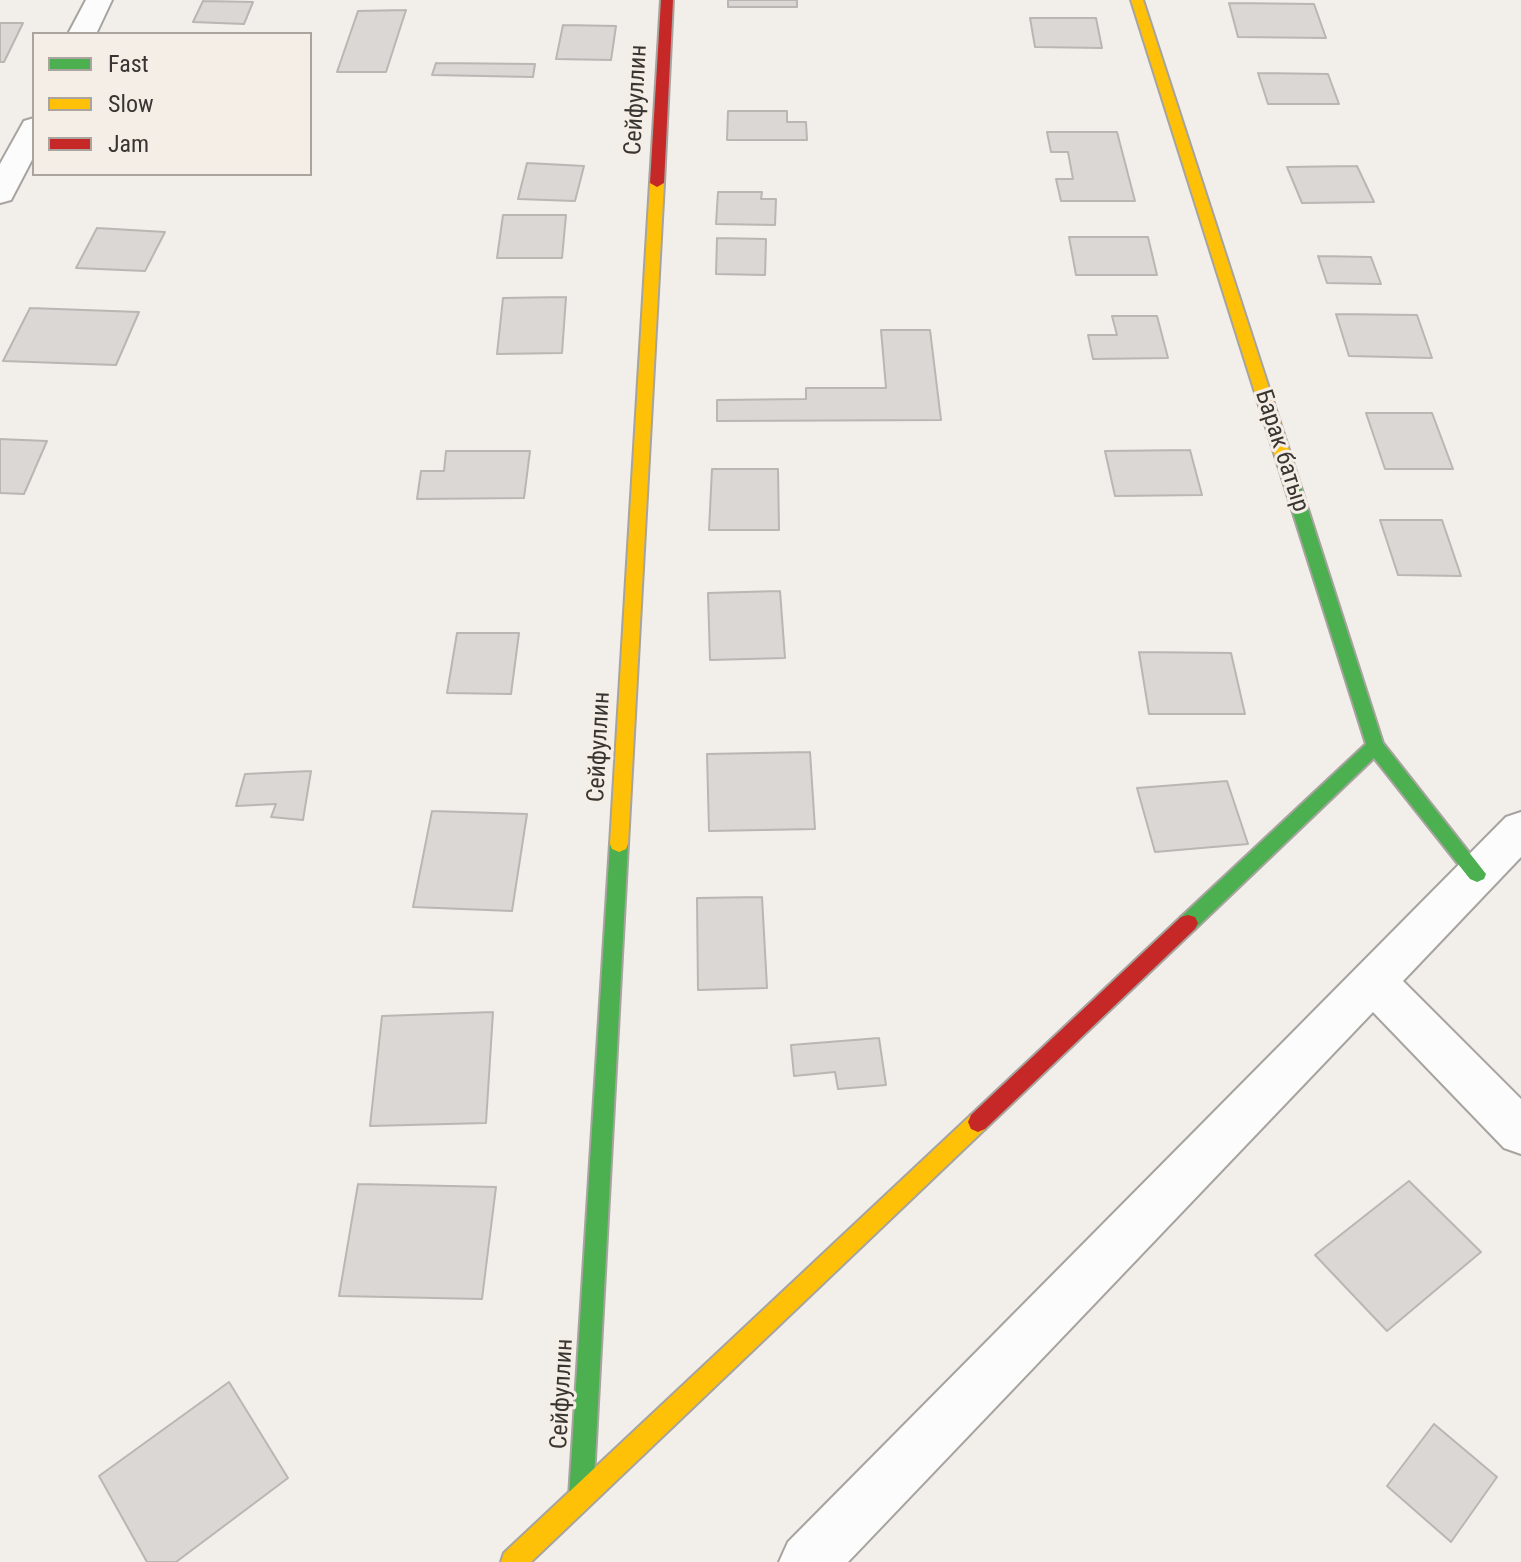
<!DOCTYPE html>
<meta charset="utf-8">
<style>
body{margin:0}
#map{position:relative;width:1521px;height:1562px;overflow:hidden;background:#f2eeea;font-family:"Roboto Condensed",sans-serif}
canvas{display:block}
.legend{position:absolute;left:32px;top:32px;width:280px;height:144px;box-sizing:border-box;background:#f5eee6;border:2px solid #a9a49e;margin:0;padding:10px 14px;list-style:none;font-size:24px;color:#383532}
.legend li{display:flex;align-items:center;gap:16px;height:40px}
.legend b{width:40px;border:2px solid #a9a49e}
</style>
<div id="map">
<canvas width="1521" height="1562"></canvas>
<ul class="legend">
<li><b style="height:10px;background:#4caf50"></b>Fast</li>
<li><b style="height:10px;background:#ffc107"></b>Slow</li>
<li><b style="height:10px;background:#c62828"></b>Jam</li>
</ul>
</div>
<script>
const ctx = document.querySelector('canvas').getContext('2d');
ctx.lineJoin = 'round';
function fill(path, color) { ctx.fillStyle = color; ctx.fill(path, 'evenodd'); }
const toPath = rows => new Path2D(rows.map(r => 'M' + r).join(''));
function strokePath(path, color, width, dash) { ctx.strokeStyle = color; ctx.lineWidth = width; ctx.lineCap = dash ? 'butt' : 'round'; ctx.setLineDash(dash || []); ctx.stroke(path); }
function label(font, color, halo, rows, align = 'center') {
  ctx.font = font + ' "Roboto Condensed",sans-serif'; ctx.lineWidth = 6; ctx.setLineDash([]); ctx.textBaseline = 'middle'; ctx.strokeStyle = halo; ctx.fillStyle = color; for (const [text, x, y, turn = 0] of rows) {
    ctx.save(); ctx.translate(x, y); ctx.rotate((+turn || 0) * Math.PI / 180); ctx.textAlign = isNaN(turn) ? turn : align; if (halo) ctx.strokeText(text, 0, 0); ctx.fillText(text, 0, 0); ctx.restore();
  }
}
const building = toPath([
 [728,0,797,0,797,7,728,7,728,0],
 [203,1,253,2,244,24,193,22,203,1],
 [1229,3,1314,4,1326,38,1238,37,1229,3],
 [406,10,386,72,337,72,358,11,406,10],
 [1030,18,1096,18,1102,48,1035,47,1030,18],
 [0,23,23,23,4,62,0,62,0,23],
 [563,25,616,26,611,60,556,59,563,25],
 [436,63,535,64,533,77,432,75,436,63],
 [1258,73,1328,74,1339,104,1268,104,1258,73],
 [728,111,787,111,787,122,806,122,807,140,727,140,728,111],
 [1047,132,1117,132,1135,201,1061,201,1056,179,1073,179,1068,152,1051,152,1047,132],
 [527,163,584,166,575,201,518,199,527,163],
 [1357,166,1374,202,1302,203,1287,167,1357,166],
 [718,192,762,192,761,199,776,199,775,225,716,224,718,192],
 [503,215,566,215,562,258,497,258,503,215],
 [97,228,165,232,145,271,76,268,97,228],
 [1069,237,1148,237,1157,275,1076,275,1069,237],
 [717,238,766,239,765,275,716,274,717,238],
 [1318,256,1371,257,1381,284,1327,283,1318,256],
 [566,297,562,353,497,354,503,298,566,297],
 [30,308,139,312,116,365,3,361,30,308],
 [1336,314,1417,315,1432,358,1349,356,1336,314],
 [1112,316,1157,316,1168,358,1093,359,1088,335,1117,335,1112,316],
 [881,330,930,330,941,420,717,421,717,400,806,399,806,388,886,388,881,330],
 [1366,413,1432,413,1453,469,1385,469,1366,413],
 [0,439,47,441,24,494,0,493,0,439],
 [1190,450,1202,495,1115,496,1105,451,1190,450],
 [446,451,530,451,524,498,417,499,421,471,444,471,446,451],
 [712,469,778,469,779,530,709,530,712,469],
 [1380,520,1442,520,1461,576,1398,575,1380,520],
 [780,591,785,658,710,660,708,593,780,591],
 [457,633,519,633,511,694,447,693,457,633],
 [1139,652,1231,653,1245,714,1149,714,1139,652],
 [810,752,815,829,709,831,707,754,810,752],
 [311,771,303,820,271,817,276,804,236,806,245,774,311,771],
 [1227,781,1248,844,1155,852,1137,788,1227,781],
 [432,811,527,814,512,911,413,907,432,811],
 [762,897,767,988,698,990,697,898,762,897],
 [493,1012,486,1123,370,1126,382,1016,493,1012],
 [879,1038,886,1085,838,1089,835,1072,794,1076,791,1045,879,1038],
 [1409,1181,1481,1252,1387,1331,1315,1255,1409,1181],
 [358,1184,496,1187,482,1299,339,1296,358,1184],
 [229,1382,288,1478,176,1562,147,1562,99,1476,229,1382],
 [1434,1424,1497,1477,1451,1542,1387,1486,1434,1424]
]);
const street = toPath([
 [86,0,112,0,96,34,68,34,86,0],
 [34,118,34,156,11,200,0,203,0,164,24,121,34,118],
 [1521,812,1521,857,1403,981,1521,1099,1521,1154,1504,1148,1373,1012,848,1562,779,1562,788,1542,1506,817,1521,812]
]);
const fast = toPath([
 [1283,451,1291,456,1383,743,1486,874,1484,879,1477,882,1470,879,1374,758,1195,929,1188,931,1181,929,1178,923,1181,917,1366,744,1275,456,1283,451],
 [619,836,626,839,628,844,593,1497,589,1505,581,1509,573,1505,569,1497,610,844,612,839,619,836]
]);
const slow = toPath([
 [1131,0,1143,0,1291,456,1288,460,1283,461,1275,456,1131,0],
 [657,179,664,183,628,844,626,849,619,852,612,849,610,844,650,183,657,179],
 [978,1112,985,1115,988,1122,985,1129,531,1562,501,1562,504,1553,971,1115,978,1112]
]);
const jam = toPath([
 [661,0,673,0,664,183,657,187,650,183,661,0],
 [1188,915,1195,917,1198,923,1195,929,985,1129,978,1132,971,1129,968,1122,971,1115,1181,917,1188,915]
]);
const streetNames = [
 ["Сейфуллин",637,100,-87],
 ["Барак батыр",1281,451,72],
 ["Сейфуллин",600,747,-87],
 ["Сейфуллин",563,1394,-87]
];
fill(building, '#dad7d4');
strokePath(building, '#b9b6b3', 2);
strokePath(street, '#a7a4a0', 4);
strokePath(fast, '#a7a4a0', 4);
strokePath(slow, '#a7a4a0', 4);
strokePath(jam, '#a7a4a0', 4);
fill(street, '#fdfcfc');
fill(fast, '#4caf50');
fill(slow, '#ffc107');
fill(jam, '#c62828');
label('24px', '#383532', '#f5eee6', streetNames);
</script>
